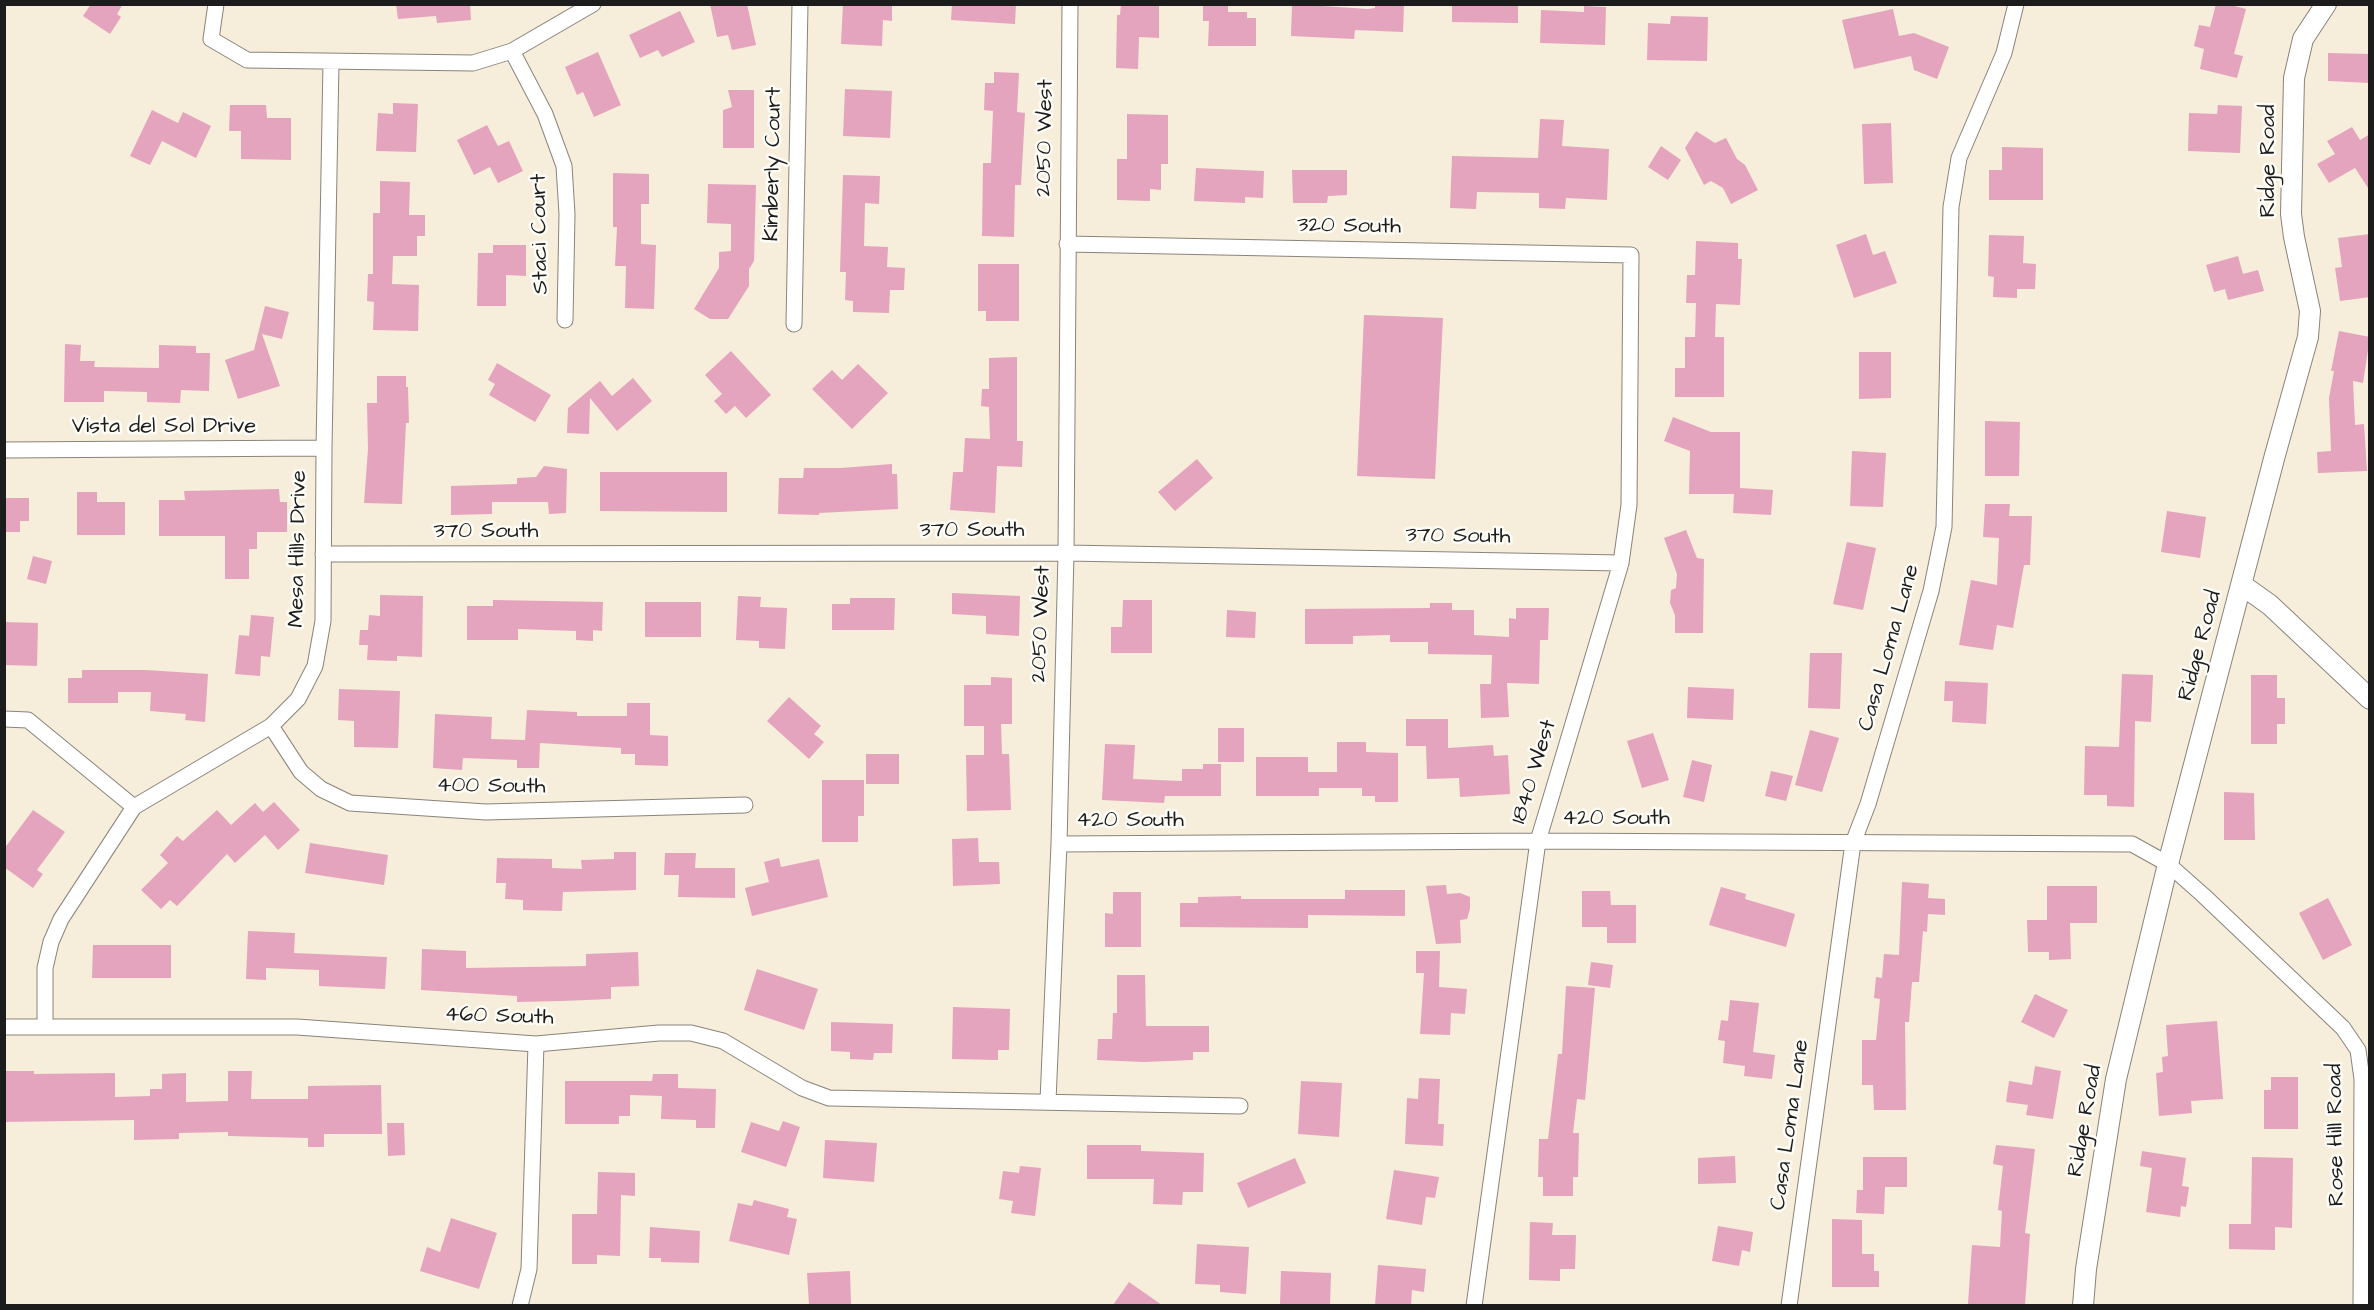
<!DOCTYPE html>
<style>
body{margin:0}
#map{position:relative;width:2374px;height:1310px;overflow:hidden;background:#f6edda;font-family:"Architects Daughter",sans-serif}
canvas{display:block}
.frame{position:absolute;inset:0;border:6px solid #1c1c1c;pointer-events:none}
</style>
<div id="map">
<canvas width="2374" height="1310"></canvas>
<div class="frame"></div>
</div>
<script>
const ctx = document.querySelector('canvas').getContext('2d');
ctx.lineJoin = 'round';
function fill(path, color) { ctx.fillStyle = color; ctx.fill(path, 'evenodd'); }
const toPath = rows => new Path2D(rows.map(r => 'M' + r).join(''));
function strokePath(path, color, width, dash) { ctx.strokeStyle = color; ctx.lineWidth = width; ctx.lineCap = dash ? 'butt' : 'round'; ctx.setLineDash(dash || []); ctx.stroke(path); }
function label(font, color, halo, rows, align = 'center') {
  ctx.font = font + ' "Architects Daughter",sans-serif'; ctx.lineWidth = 5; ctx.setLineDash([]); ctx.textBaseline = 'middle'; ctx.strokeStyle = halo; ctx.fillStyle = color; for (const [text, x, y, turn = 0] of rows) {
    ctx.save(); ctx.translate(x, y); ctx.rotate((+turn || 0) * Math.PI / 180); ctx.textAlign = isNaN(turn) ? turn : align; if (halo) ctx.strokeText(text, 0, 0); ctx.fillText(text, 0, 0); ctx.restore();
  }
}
const building = toPath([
 [91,4,123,4,117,14,121,17,110,34,83,16],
 [396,4,470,4,471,20,437,23,436,16,398,19],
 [710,4,747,4,756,45,732,50,728,35,717,37],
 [843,4,892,4,892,21,883,20,882,46,841,44],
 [952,4,1016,4,1015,24,951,20],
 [1121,4,1159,4,1159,38,1139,37,1138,69,1116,68,1117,15,1120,15],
 [1203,4,1228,4,1228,12,1247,12,1247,18,1256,18,1256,46,1208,46,1209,21,1203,21],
 [1292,4,1368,9,1375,8,1375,4,1404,4,1403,32,1355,30,1354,39,1291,36],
 [1452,4,1518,4,1518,23,1452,22],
 [2216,4,2227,4,2246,9,2234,54,2243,56,2237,78,2200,69,2204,49,2194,46,2199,25,2210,27],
 [1584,6,1606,7,1605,45,1540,43,1541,10,1584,12],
 [1893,9,1899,36,1914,33,1949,47,1937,79,1914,70,1911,56,1854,69,1842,20],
 [680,11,695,42,662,57,658,50,640,58,629,35],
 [1671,16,1708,17,1707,61,1647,60,1648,23,1670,24],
 [598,52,621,105,594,117,583,92,577,95,565,67],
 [2328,53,2370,54,2370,83,2328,81],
 [994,72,1019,73,1017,112,1025,113,1021,185,1015,185,1014,237,982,236,983,163,991,163,993,111,984,110,985,83,994,83],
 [845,89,892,91,890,138,843,136],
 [728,90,754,90,754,148,723,148,723,110,732,107],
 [393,103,418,104,416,152,376,151,378,113,393,114],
 [230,105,266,105,267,118,291,118,291,160,241,159,241,131,229,131],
 [2218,105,2242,106,2240,153,2188,151,2189,113,2217,114],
 [152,110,178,123,183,112,211,126,196,158,162,141,150,165,130,156],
 [1127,114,1168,115,1168,164,1161,164,1161,190,1150,189,1150,201,1117,200,1117,159,1127,159],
 [1540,119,1564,120,1562,146,1609,149,1607,200,1566,198,1565,209,1539,208,1539,193,1477,192,1476,209,1450,208,1452,156,1538,158],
 [1891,123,1893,183,1864,184,1862,124],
 [487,125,498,146,509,141,523,171,498,183,490,167,474,175,457,140],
 [2352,127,2360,140,2370,134,2370,191,2355,168,2329,183,2317,164,2335,154,2327,141],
 [1696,131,1715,143,1726,138,1737,159,1745,165,1758,190,1731,204,1723,188,1711,181,1704,185,1685,148],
 [1661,146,1681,160,1668,180,1648,167],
 [2002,147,2043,148,2043,200,1989,200,1989,170,2002,170],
 [1196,168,1264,171,1263,198,1245,197,1245,203,1194,201],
 [1292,170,1347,170,1347,195,1328,196,1327,203,1293,203],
 [613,173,649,174,649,204,641,204,641,244,656,245,654,309,625,308,626,266,615,266,617,227,613,227],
 [843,175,880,176,879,204,865,203,864,246,888,247,887,267,905,268,904,290,890,290,889,313,853,312,853,301,845,300,846,272,840,272],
 [380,181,410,182,409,215,425,215,425,236,417,236,417,256,393,256,392,284,419,285,418,331,373,330,374,302,367,301,368,274,373,274,373,213,380,213],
 [708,184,756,185,754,261,749,269,749,286,728,319,710,319,694,309,719,268,719,252,731,251,731,224,707,223],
 [1866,234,1873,255,1885,251,1897,283,1854,298,1836,245],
 [2370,234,2370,297,2340,301,2335,268,2342,267,2338,238],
 [1989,235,2024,236,2023,263,2036,264,2035,289,2017,289,2017,298,1993,297,1994,277,1988,276],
 [1696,241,1738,243,1738,259,1742,259,1740,305,1716,304,1715,337,1724,337,1724,397,1675,397,1675,368,1685,368,1685,337,1695,337,1696,303,1686,303,1687,275,1695,275],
 [493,245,526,245,526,276,506,275,506,306,477,306,478,253,493,253],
 [2238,256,2243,274,2258,270,2264,291,2228,300,2225,289,2214,292,2206,265],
 [978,264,1019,264,1019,321,986,321,986,311,978,311],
 [265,306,289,312,282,339,262,334,280,386,238,399,225,360,254,350],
 [1364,315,1443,318,1435,479,1357,476],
 [2339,331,2370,337,2363,383,2353,381,2355,425,2364,424,2367,471,2318,473,2317,452,2331,451,2329,398,2334,371,2331,371],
 [65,344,81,345,80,361,95,361,94,367,159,368,159,345,196,346,196,353,210,353,209,391,181,390,180,403,147,402,147,392,104,391,104,402,64,402],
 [731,351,771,395,746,418,735,406,726,414,714,401,722,394,705,375],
 [1859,352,1891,352,1891,398,1859,399],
 [1017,357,1017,441,1023,441,1022,467,997,466,995,513,950,510,953,472,963,472,965,438,990,439,989,407,981,406,982,389,989,389,989,358],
 [497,363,551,395,535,422,489,395,495,384,488,380],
 [858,364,888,393,852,429,812,389,832,370,842,380],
 [377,376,406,376,406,387,408,387,409,423,406,423,402,504,364,503,368,449,367,403,377,403],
 [633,378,652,401,617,431,590,398,589,434,567,433,568,408,600,381,612,396],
 [1673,417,1711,432,1740,432,1740,488,1773,490,1771,515,1733,513,1734,494,1689,494,1690,451,1664,441],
 [1985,421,2020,422,2019,476,1985,476],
 [1852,451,1886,453,1883,507,1850,506],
 [1197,459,1213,478,1175,511,1158,492],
 [892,464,892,474,897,474,898,509,819,513,819,515,778,514,779,478,803,478,804,468,841,468],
 [544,466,567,469,566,513,549,514,548,502,492,502,492,514,451,515,451,486,517,484,517,478,536,477],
 [600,472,727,472,727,512,600,511],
 [279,489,280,502,287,502,287,532,257,532,257,549,249,549,249,579,225,579,225,536,159,536,159,500,185,500,184,491],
 [77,492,97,492,97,502,125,502,125,535,77,535],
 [4,498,29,498,29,521,20,521,20,532,4,532],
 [1985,504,2010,504,2009,516,2032,516,2030,565,2024,565,2013,628,1997,625,1993,650,1959,645,1971,580,1997,585,1999,538,1983,537],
 [2167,511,2206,517,2200,558,2161,552],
 [1686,530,1697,558,1704,559,1703,633,1675,633,1675,615,1670,603,1671,590,1676,588,1677,574,1664,538],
 [1847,542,1876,548,1863,610,1833,604],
 [33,556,52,561,46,584,27,579],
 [952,593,1020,596,1019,636,986,634,986,616,952,614],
 [380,595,423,596,422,657,397,656,397,661,367,660,368,645,359,645,360,630,368,630,369,615,380,616],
 [738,596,761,597,760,607,787,608,785,649,759,648,759,641,736,640],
 [850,598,895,598,894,630,832,630,832,604,850,604],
 [493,600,603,602,602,631,593,630,593,641,576,640,576,631,518,629,518,640,467,640,467,606,493,606],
 [1123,600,1152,600,1152,653,1111,653,1111,627,1122,627],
 [645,602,701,602,701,637,645,637],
 [1430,603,1452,603,1452,610,1474,610,1474,635,1509,637,1509,618,1516,619,1516,608,1549,608,1548,640,1540,640,1539,684,1507,683,1509,717,1481,718,1480,684,1491,684,1492,655,1428,654,1428,642,1390,642,1390,635,1353,636,1353,644,1305,644,1305,609,1430,608],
 [1227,610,1256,612,1255,638,1226,637],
 [251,615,274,617,270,657,261,656,260,676,235,674,239,635,249,636],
 [4,622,38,623,37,666,4,665],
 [1810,653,1842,653,1840,709,1808,708],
 [82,670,146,670,208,674,205,722,185,720,186,714,150,711,151,692,118,692,118,703,68,703,68,678,82,678],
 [2122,674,2153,675,2151,722,2135,721,2134,807,2107,806,2107,795,2084,795,2085,746,2119,747],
 [2251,675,2277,675,2277,698,2285,698,2285,724,2277,724,2277,744,2251,744],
 [991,677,1012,678,1012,724,1001,724,1002,754,1009,754,1011,810,967,811,966,755,984,755,984,726,964,726,964,685,991,685],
 [1945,681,1988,683,1986,724,1952,722,1953,701,1944,701],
 [1688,687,1734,689,1733,720,1687,718],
 [339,689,400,691,398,748,354,747,354,721,338,720],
 [789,697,821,726,814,734,824,742,809,759,767,721],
 [627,703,650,703,650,735,668,736,668,766,635,765,635,754,621,754,621,748,540,743,539,768,517,768,517,760,463,758,462,770,433,768,435,714,492,717,491,739,525,740,527,710,577,712,577,716,627,716],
 [1406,719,1448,719,1448,748,1493,745,1494,756,1508,755,1510,794,1460,797,1459,778,1427,779,1426,746,1406,746],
 [1218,728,1244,728,1244,762,1218,762],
 [1810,730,1839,738,1822,792,1795,785],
 [1653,733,1669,780,1642,788,1627,741],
 [1337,742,1366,742,1366,752,1398,753,1398,802,1375,802,1375,796,1362,796,1362,788,1319,788,1319,796,1256,796,1256,757,1308,757,1308,772,1337,772],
 [1105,744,1135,745,1133,779,1182,781,1182,769,1203,769,1203,764,1221,764,1221,796,1165,796,1164,803,1102,800],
 [866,754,899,754,899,784,866,784],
 [1692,760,1712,765,1704,802,1683,797],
 [1771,771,1793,776,1786,801,1765,796],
 [822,780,864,780,864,816,858,816,858,842,822,842],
 [2224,792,2254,793,2255,840,2224,840],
 [274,802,300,830,278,850,265,835,235,863,227,854,177,906,170,900,161,909,141,890,168,863,160,855,177,836,183,841,217,810,231,825,255,803,263,812],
 [33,810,65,832,37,870,43,874,33,888,4,867,4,849],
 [978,838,979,862,999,862,1000,884,953,886,952,839],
 [310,843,388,855,384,885,305,873],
 [614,852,636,852,636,890,563,892,562,911,523,910,523,900,505,899,506,883,496,883,497,858,552,859,552,868,582,869,581,860,614,859],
 [665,853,696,853,695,868,735,868,735,898,678,897,679,875,664,875],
 [779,858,781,867,819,859,828,897,752,916,745,888,769,882,764,862],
 [1902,882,1929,884,1928,898,1945,899,1945,915,1928,914,1927,932,1923,931,1919,982,1912,982,1909,1022,1905,1022,1906,1110,1874,1110,1873,1085,1862,1085,1862,1040,1876,1040,1880,999,1874,998,1876,977,1882,978,1884,954,1899,955],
 [1446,885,1447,894,1460,893,1470,897,1470,909,1467,919,1460,920,1461,943,1436,944,1426,886],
 [2047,886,2097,886,2097,923,2070,923,2071,959,2049,960,2049,952,2028,952,2027,920,2047,920],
 [1721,887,1746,894,1745,899,1795,914,1786,947,1709,925],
 [1345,890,1405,890,1405,916,1308,915,1308,928,1180,927,1180,903,1198,903,1198,897,1241,896,1241,899,1345,899],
 [1582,891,1610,891,1611,905,1636,905,1636,943,1607,943,1607,927,1582,927],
 [1113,892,1141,892,1141,947,1105,947,1105,913,1113,914],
 [2328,898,2352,945,2323,960,2299,913],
 [248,931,295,933,294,953,387,957,385,989,319,986,319,970,266,968,266,980,246,979],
 [93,945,171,945,171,978,92,978],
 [422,949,466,951,466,968,586,966,586,954,638,952,639,986,611,987,611,999,562,1001,517,1002,517,996,421,990],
 [1416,951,1440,951,1439,987,1467,989,1465,1014,1451,1013,1450,1035,1420,1034,1424,973,1416,973],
 [1591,962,1613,965,1610,988,1588,985],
 [757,969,818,989,804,1030,744,1010],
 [1117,975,1145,975,1146,1026,1209,1026,1209,1052,1193,1052,1193,1060,1144,1062,1097,1060,1098,1039,1112,1039,1113,1013,1117,1013],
 [1566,986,1595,988,1585,1100,1577,1099,1573,1133,1579,1133,1578,1177,1573,1177,1573,1196,1543,1196,1543,1177,1538,1177,1539,1139,1548,1139,1558,1054,1562,1054],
 [2035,994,2068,1010,2054,1038,2021,1022],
 [1730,1000,1759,1003,1753,1052,1775,1055,1772,1079,1744,1076,1745,1066,1723,1063,1725,1041,1718,1040,1721,1020,1728,1021],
 [953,1007,1010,1009,1009,1050,998,1050,998,1060,952,1059],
 [2217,1021,2223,1099,2191,1101,2192,1113,2159,1116,2156,1073,2163,1072,2162,1057,2168,1056,2166,1025],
 [831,1022,893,1024,892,1053,874,1053,873,1060,850,1059,850,1052,831,1051],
 [2035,1066,2061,1071,2053,1119,2026,1115,2028,1105,2006,1102,2009,1081,2032,1085],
 [4,1071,34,1071,34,1074,115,1073,115,1097,150,1096,150,1089,162,1089,162,1074,186,1073,186,1102,228,1101,228,1071,252,1071,251,1099,308,1099,308,1086,381,1085,382,1134,324,1134,324,1147,308,1147,308,1138,228,1136,228,1132,179,1133,179,1139,134,1140,134,1120,4,1122],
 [653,1074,678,1074,678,1088,716,1089,715,1128,696,1128,696,1120,661,1119,662,1096,630,1095,630,1116,619,1116,619,1124,565,1124,565,1081,652,1081],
 [2271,1077,2298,1077,2298,1129,2264,1129,2264,1090,2271,1090],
 [1419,1078,1440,1079,1438,1124,1444,1124,1443,1146,1405,1144,1407,1098,1418,1099],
 [1301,1081,1342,1083,1339,1137,1298,1134],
 [783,1121,800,1127,786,1167,741,1152,751,1122,779,1131],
 [387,1123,404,1123,405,1155,388,1156],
 [825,1140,877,1143,874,1182,823,1178],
 [1087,1145,1141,1145,1141,1151,1204,1153,1203,1192,1183,1192,1182,1205,1153,1204,1154,1179,1087,1179],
 [1996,1145,2035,1149,2025,1233,2030,1234,2025,1305,1968,1304,1972,1245,2000,1247,2002,1211,1998,1210,2003,1166,1993,1164],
 [2142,1151,2186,1158,2182,1186,2189,1187,2186,1207,2181,1206,2180,1217,2146,1212,2152,1168,2140,1166],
 [1735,1156,1736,1183,1698,1184,1698,1158],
 [1863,1157,1907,1157,1907,1187,1885,1187,1884,1214,1856,1213,1857,1190,1863,1190],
 [2252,1157,2293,1158,2292,1228,2275,1227,2275,1250,2229,1249,2229,1224,2251,1224],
 [1295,1158,1306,1183,1248,1208,1237,1183],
 [1020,1166,1041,1168,1035,1216,1011,1213,1013,1201,999,1199,1003,1171,1019,1173],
 [1394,1170,1439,1177,1435,1198,1426,1197,1422,1225,1386,1219],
 [598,1172,635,1173,635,1196,621,1195,620,1256,597,1255,597,1264,572,1264,572,1214,597,1214],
 [754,1200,789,1209,787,1217,797,1219,789,1255,729,1241,738,1203,752,1206],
 [451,1218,497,1233,479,1289,420,1271,427,1247,440,1252],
 [1832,1219,1862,1220,1862,1254,1874,1254,1874,1271,1879,1271,1879,1287,1832,1287],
 [1530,1222,1553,1223,1552,1235,1576,1235,1575,1269,1560,1269,1560,1281,1529,1280],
 [1718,1226,1753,1232,1750,1252,1742,1250,1739,1266,1712,1261],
 [650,1227,700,1231,699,1263,661,1262,661,1258,649,1258],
 [1197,1244,1249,1247,1246,1294,1220,1292,1220,1285,1195,1284],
 [1378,1265,1426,1269,1424,1292,1412,1290,1411,1305,1375,1305],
 [850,1271,851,1305,809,1305,807,1273],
 [1281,1271,1331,1273,1330,1305,1280,1305],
 [1129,1282,1162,1305,1113,1305]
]);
const minor = toPath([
 [216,4,211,39,247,60,473,63,512,51,593,4],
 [512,51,545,114,564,166,567,214,565,320],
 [1067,244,1631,255,1629,505,1621,563,1538,841,1474,1306],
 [794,324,800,4],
 [4,450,324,448],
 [323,554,1066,553,1621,563],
 [4,719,28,720,134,807],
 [271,726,301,772,321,789,350,803,486,812,745,805],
 [1059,844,1538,841,2132,844,2168,864,2203,895,2343,1028,2358,1050,2362,1079,2361,1306],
 [4,1027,297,1027,536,1044,659,1033,691,1033,723,1041,802,1088,829,1098,1240,1106],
 [45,1027,45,968,51,942,61,919,134,807,271,726,298,699,315,666,323,621,324,448,331,62],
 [1048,1101,1059,844,1066,553,1070,4],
 [520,1306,529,1269,536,1044],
 [1789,1306,1853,843,1868,804,1931,591,1944,527,1951,207,1959,158,2004,53,2016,4]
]);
const tertiary = toPath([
 [2242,585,2270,605,2370,699],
 [2083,1306,2086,1269,2116,1079,2168,864,2275,455,2308,337,2310,311,2294,237,2291,214,2294,78,2303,39,2326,4]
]);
const streetNames = [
 ["2050 West",1046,138,-89],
 ["Ridge Road",2269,161,-90],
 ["Kimberly Court",774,164,-89],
 ["320 South",1349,227,1],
 ["Staci Court",541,234,-91],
 ["Vista del Sol Drive",164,427],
 ["370 South",972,531],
 ["370 South",486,532],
 ["370 South",1458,537,1],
 ["Mesa Hills Drive",299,549,-89],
 ["2050 West",1042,624,-88],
 ["Ridge Road",2201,646,-75],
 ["Casa Loma Lane",1890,648,-74],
 ["1840 West",1535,772,-73],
 ["400 South",491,787,1],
 ["420 South",1616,819],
 ["420 South",1130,821],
 ["460 South",499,1017,2],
 ["Ridge Road",2086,1121,-80],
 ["Casa Loma Lane",1791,1125,-82],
 ["Rose Hill Road",2337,1135,-91]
];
fill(building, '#e5a4be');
strokePath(minor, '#89847b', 17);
strokePath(tertiary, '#89847b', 22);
strokePath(minor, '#fff', 15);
strokePath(tertiary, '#fff', 20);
label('22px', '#1c1c1c', '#fdfcf7', streetNames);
</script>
